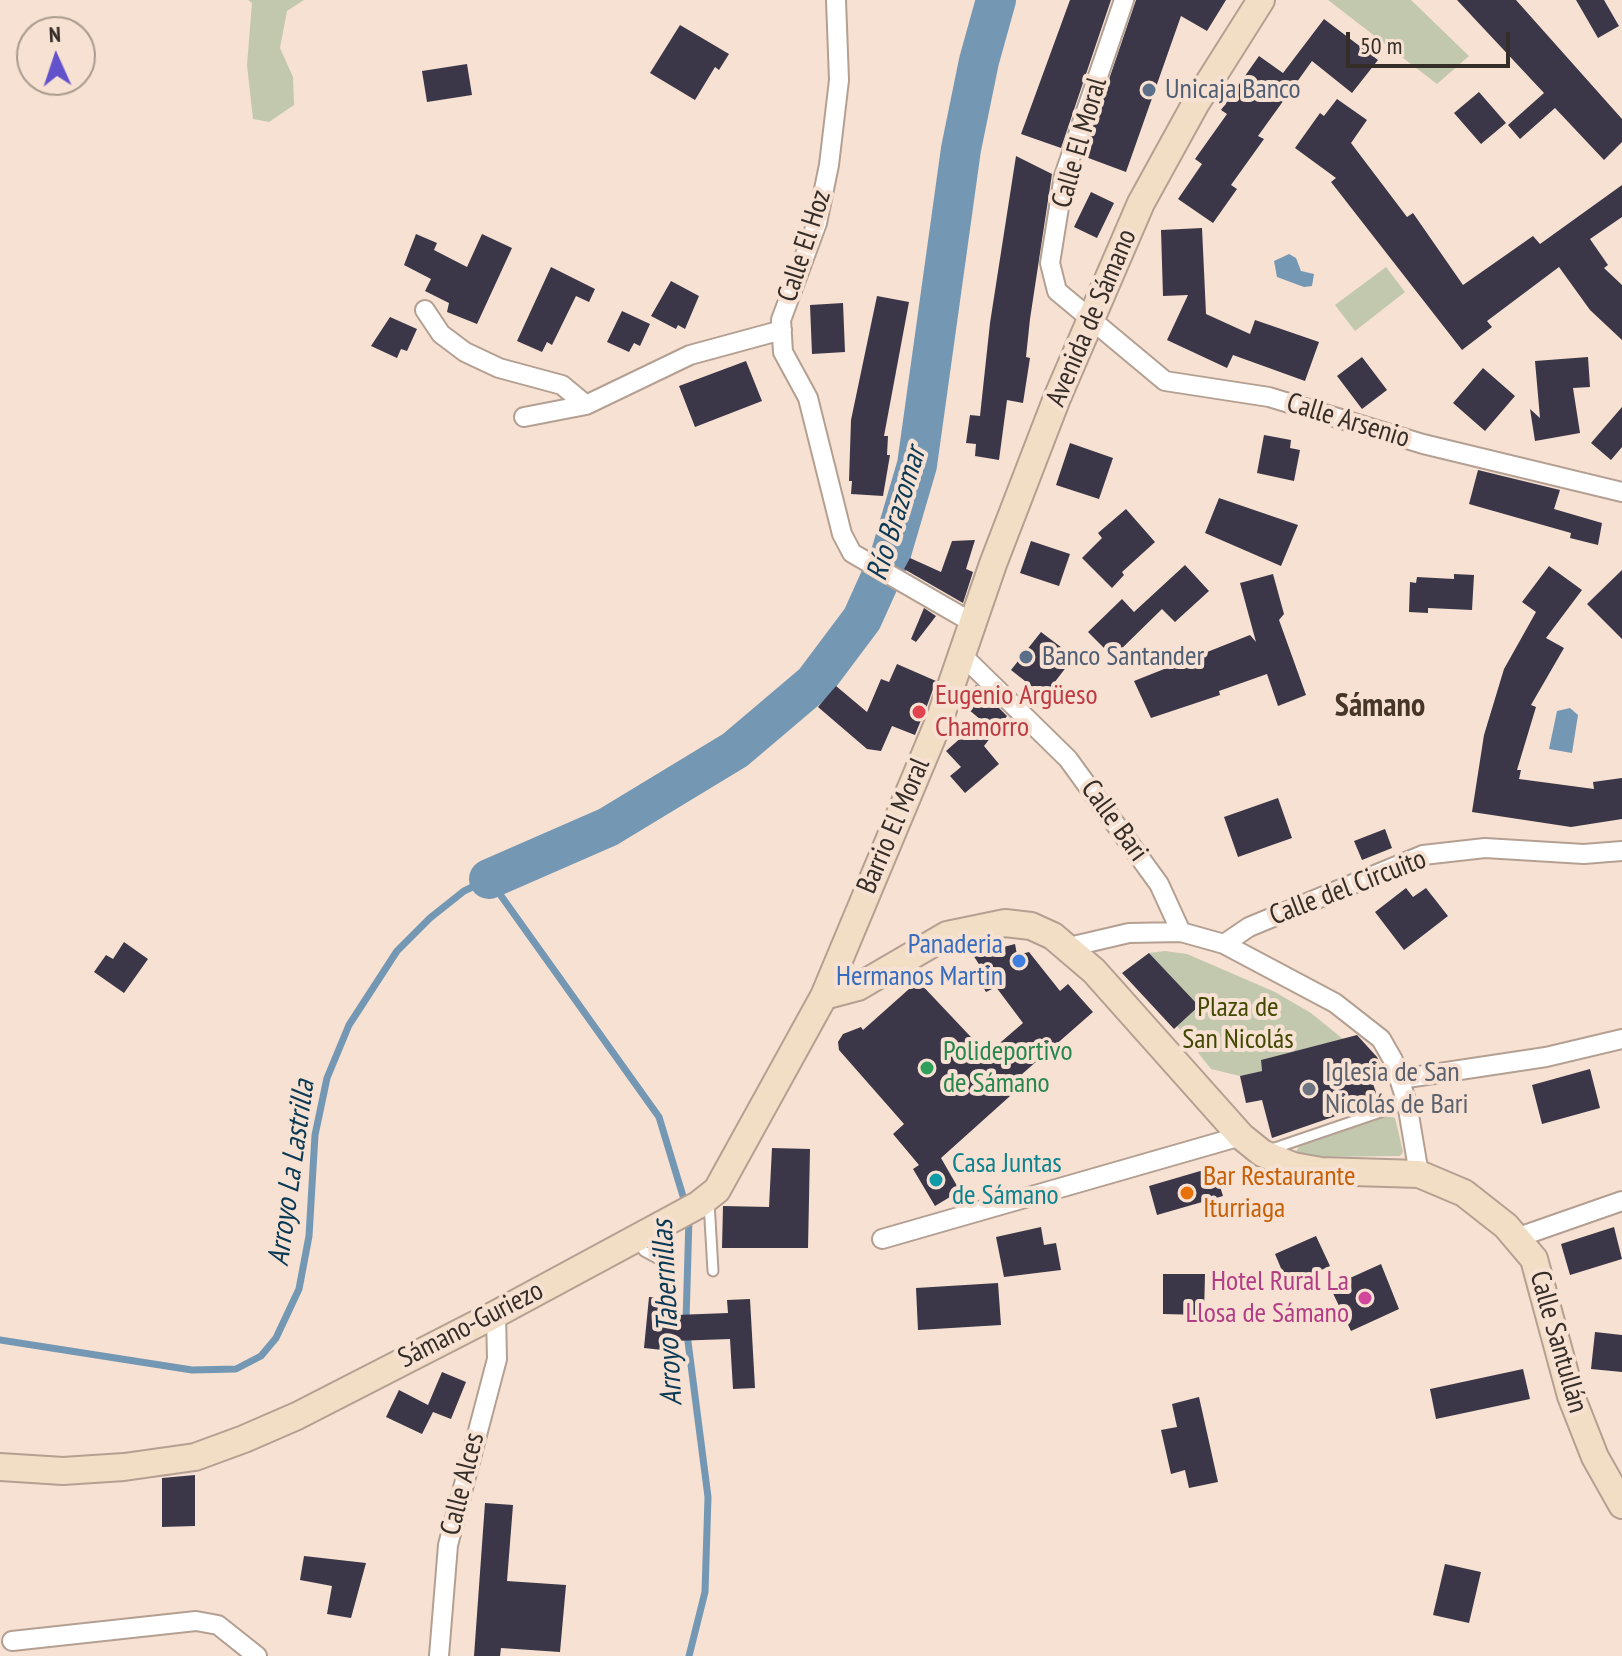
<!DOCTYPE html>
<meta charset="utf-8">
<style>
body{margin:0}
#map{position:relative;width:1622px;height:1656px;overflow:hidden;background:#f7e1d2;font-family:"PT Sans Narrow",sans-serif}
canvas{display:block}
.north{position:absolute;left:16px;top:16px;width:80px;height:80px;box-sizing:border-box;background:#f7e1d2;border:2px solid #a9998e;border-radius:50%;rotate:357deg;font-size:22px;font-weight:700;line-height:32px;text-align:center;color:#352d27}
.north::after{content:'';display:block;margin:auto;width:28px;height:36px;background:#6353cb;clip-path:polygon(50% 0,100% 100%,50% 72%,0 100%)}
.scale{position:absolute;left:1346px;top:32px;width:164px;height:36px;box-sizing:border-box;border:4px solid #352d27;border-top:0;padding-left:10px;font-size:24px;line-height:28px;white-space:nowrap;color:#352d27;-webkit-text-stroke:6px #f7e1d2;paint-order:stroke}
</style>
<div id="map">
<canvas width="1622" height="1656"></canvas>
<div class="north">N</div>
<div class="scale">50 m</div>
</div>
<script>
const ctx = document.querySelector('canvas').getContext('2d');
ctx.lineJoin = 'round';
function fill(path, color) { ctx.fillStyle = color; ctx.fill(path, 'evenodd'); }
const toPath = rows => new Path2D(rows.map(r => 'M' + r).join(''));
function strokePath(path, color, width, dash) { ctx.strokeStyle = color; ctx.lineWidth = width; ctx.lineCap = dash ? 'butt' : 'round'; ctx.setLineDash(dash || []); ctx.stroke(path); }
function label(font, color, halo, rows, align = 'center') {
  ctx.font = font + ' "PT Sans Narrow",sans-serif'; ctx.lineWidth = 8; ctx.setLineDash([]); ctx.textBaseline = 'middle'; ctx.strokeStyle = halo; ctx.fillStyle = color; for (const [text, x, y, turn = 0] of rows) {
    ctx.save(); ctx.translate(x, y); ctx.rotate((+turn || 0) * Math.PI / 180); ctx.textAlign = isNaN(turn) ? turn : align; if (halo) ctx.strokeText(text, 0, 0); ctx.fillText(text, 0, 0); ctx.restore();
  }
}
const green = toPath([
 [248,0,304,0,287,11,280,48,293,77,294,105,269,122,253,119,247,65,252,3],
 [1328,0,1411,0,1469,56,1437,84],
 [1386,267,1405,292,1355,331,1335,305],
 [1165,951,1187,954,1275,992,1311,1013,1343,1039,1261,1060,1262,1071,1240,1076,1211,1069,1177,1026,1199,1006,1149,953],
 [1389,1116,1395,1118,1403,1152,1400,1156,1305,1157,1296,1152,1300,1144]
]);
const water = toPath([
 [1289,254,1296,258,1301,271,1314,274,1312,286,1304,287,1277,277,1274,261],
 [1570,708,1578,715,1572,753,1549,749,1557,711]
]);
const stream = toPath([
 [686,1321,689,1218],
 [687,1334,708,1497,705,1592,689,1656],
 [0,1340,192,1370,236,1369,261,1356,276,1338,299,1289,309,1236,315,1135,327,1078,349,1025,397,951,430,918,464,891,489,879,659,1117,686,1206]
]);
const river = toPath([
 [489,879,608,827,735,750,814,683,862,619,890,557,917,465,961,149,979,61,996,0]
]);
const building = toPath([
 [1070,0,1111,0,1061,148,1021,134],
 [1136,0,1226,0,1207,31,1181,16,1126,172,1083,156],
 [1457,0,1516,0,1622,119,1622,142,1604,160,1555,108,1520,139,1508,125,1544,93],
 [1576,0,1604,0,1619,26,1598,38],
 [1324,19,1378,60,1352,93,1312,61,1258,136,1264,139,1231,185,1237,189,1213,223,1178,199,1202,164,1195,159,1227,114,1221,110,1259,56,1283,73],
 [680,25,729,54,719,70,715,67,695,100,650,73],
 [467,64,472,95,427,102,422,71],
 [1479,92,1506,123,1481,144,1454,113],
 [1337,99,1367,120,1351,143,1407,217,1413,213,1463,285,1533,236,1540,244,1622,185,1622,217,1590,239,1608,265,1604,268,1622,285,1622,340,1590,310,1559,267,1487,321,1492,327,1462,350,1331,182,1336,178,1295,148,1320,113,1324,116],
 [1016,156,1052,174,1030,319,1026,357,1030,358,1023,403,1007,400,999,460,975,456,976,444,966,443,970,415,980,416,990,323],
 [1091,192,1114,203,1097,238,1074,227],
 [1202,228,1206,314,1250,334,1255,320,1319,342,1305,381,1233,355,1227,368,1167,340,1188,295,1163,296,1161,230],
 [416,234,437,243,434,250,467,267,482,234,512,248,477,324,447,312,449,303,425,291,431,279,404,265],
 [551,267,595,289,589,302,576,296,552,345,547,342,542,352,517,341],
 [671,281,699,296,685,329,678,325,676,329,651,316],
 [877,296,909,302,884,436,888,436,887,455,890,455,883,496,851,494,852,481,849,481,851,420],
 [843,303,845,352,812,354,810,305],
 [622,311,650,324,640,346,634,343,629,352,607,342],
 [390,317,417,329,407,351,401,349,397,358,371,346],
 [1362,357,1387,390,1362,409,1337,376],
 [1588,357,1590,387,1573,388,1580,433,1535,441,1530,409,1540,418,1535,361],
 [746,361,762,401,695,427,679,386],
 [1483,368,1515,396,1485,431,1453,403],
 [1622,407,1622,447,1611,460,1591,443],
 [1264,435,1291,440,1290,448,1300,450,1294,481,1257,473],
 [1070,443,1113,458,1099,499,1056,485],
 [1478,470,1560,490,1554,509,1602,523,1598,545,1570,538,1571,533,1469,504],
 [1219,498,1298,525,1281,566,1205,533],
 [1126,509,1155,542,1122,572,1124,575,1112,588,1082,558,1102,538,1098,533],
 [975,540,966,569,973,572,963,603,904,569,910,558,941,572,952,541],
 [1031,541,1070,554,1059,586,1020,573],
 [1185,565,1209,591,1175,622,1162,609,1113,657,1088,632,1122,599,1134,612],
 [1549,566,1582,590,1546,638,1564,648,1531,705,1536,707,1517,770,1521,770,1519,779,1594,789,1593,782,1622,778,1622,819,1571,827,1472,812,1484,735,1504,669,1536,612,1522,602],
 [1622,570,1622,639,1587,604],
 [1273,574,1284,614,1279,620,1306,695,1278,706,1267,674,1219,691,1220,695,1151,718,1134,681,1250,635,1256,642,1240,583],
 [1454,574,1474,575,1472,610,1428,608,1428,613,1409,612,1410,582,1416,583,1417,577,1454,579],
 [924,608,936,616,916,642,911,639],
 [1041,632,1074,657,1044,696,1011,670],
 [897,664,936,681,928,703,915,735,892,726,881,751,867,749,818,707,836,686,867,712,881,679,889,682],
 [976,685,1007,716,984,746,999,764,965,793,950,776,961,767,946,751,981,720,962,704],
 [1278,798,1292,838,1238,857,1224,817],
 [1385,829,1392,848,1362,860,1354,841],
 [1406,888,1413,897,1426,888,1448,916,1404,950,1375,912],
 [124,942,148,959,124,993,94,972,106,955,113,959],
 [1015,944,1017,955,1029,952,1060,991,1068,984,1093,1012,1013,1082,1019,1088,941,1158,960,1191,935,1206,913,1169,919,1165,893,1134,904,1124,839,1050,838,1042,843,1034,861,1027,863,1030,918,981,987,1054,1023,1023,996,987,986,992,978,978,984,972,973,955],
 [1149,953,1199,1006,1174,1029,1122,973],
 [1357,1035,1377,1057,1380,1064,1371,1078,1379,1101,1272,1138,1262,1100,1246,1103,1240,1076,1262,1071,1261,1060],
 [1590,1069,1600,1108,1542,1124,1532,1085],
 [772,1148,810,1149,808,1248,722,1248,723,1206,769,1207],
 [1214,1167,1223,1196,1157,1215,1149,1186],
 [1041,1227,1044,1245,1056,1243,1061,1270,1004,1277,996,1237],
 [1614,1227,1622,1259,1570,1275,1561,1244],
 [1316,1236,1330,1266,1288,1285,1275,1254],
 [1381,1264,1399,1309,1351,1331,1330,1287],
 [1163,1274,1205,1274,1204,1315,1163,1314],
 [998,1283,1001,1325,918,1330,916,1288],
 [649,1297,677,1299,676,1315,728,1313,727,1300,750,1299,755,1388,733,1389,730,1339,673,1341,672,1351,644,1348],
 [1595,1332,1622,1335,1622,1372,1591,1369],
 [1523,1369,1530,1399,1436,1419,1430,1389],
 [442,1372,466,1382,451,1419,433,1412,422,1434,386,1417,399,1390,428,1405],
 [1199,1397,1218,1482,1189,1488,1185,1470,1171,1474,1161,1430,1177,1427,1172,1404],
 [195,1475,195,1526,162,1527,162,1478],
 [485,1503,513,1505,507,1581,566,1585,560,1652,501,1648,500,1656,474,1656],
 [304,1556,366,1563,351,1618,327,1614,332,1586,300,1580],
 [1445,1564,1481,1572,1469,1623,1433,1615]
]);
const lane = toPath([
 [1269,1150,1407,1103],
 [709,1202,713,1271],
 [638,1242,644,1251,668,1264]
]);
const street = toPath([
 [836,0,839,80,829,165,817,223,781,320,783,352,808,398,842,534,852,553,973,623],
 [1124,0,1064,176,1050,263,1057,291,1165,381,1269,397,1423,444,1622,492],
 [425,310,441,334,465,352,499,368,562,385,586,405],
 [524,417,586,405,690,355,782,330],
 [962,655,1068,759,1159,884,1181,932],
 [1224,944,1249,927,1423,855,1485,848,1584,854,1622,851],
 [1069,947,1129,933,1181,932,1224,944,1335,1003,1381,1039,1393,1060,1407,1103,1419,1174],
 [1400,1079,1546,1057,1622,1039],
 [1516,1238,1622,1201],
 [882,1239,1241,1136],
 [12,1641,196,1621,218,1625,257,1656],
 [439,1656,448,1545,497,1359,496,1314]
]);
const secondary = toPath([
 [824,996,858,987,947,935,1005,923,1031,926,1053,936,1094,971,1241,1136,1262,1153,1293,1166,1321,1171,1419,1174,1464,1193,1506,1226,1534,1259,1571,1396,1595,1457,1622,1505],
 [0,1467,63,1471,124,1467,195,1457,244,1439,297,1416,496,1314,698,1205,717,1190,824,996,939,721,993,564,1057,398,1141,203,1196,103,1261,0]
]);
const markers = [
 [1149,90,8,"#5c6f8a"],
 [1026,657,8,"#5c6f8a"],
 [919,712,8,"#e0444e"],
 [1019,961,8,"#3f7fe0"],
 [927,1068,8,"#2e9e5b"],
 [1309,1089,8,"#6b7280"],
 [936,1180,8,"#0f9aa8"],
 [1187,1193,8,"#e8710a"],
 [1365,1298,8,"#d1479c"]
];
const serviceNames = [
 ["Unicaja Banco",1165,90],
 ["Banco Santander",1042,657]
];
const streetNames = [
 ["Calle El Moral",1080,143,-74],
 ["Calle El Hoz",805,246,-72],
 ["Avenida de Sámano",1092,318,-67],
 ["Calle Arsenio",1348,421,17],
 ["Calle Bari",1114,821,54],
 ["Barrio El Moral",894,826,-67],
 ["Calle del Circuito",1348,888,-21],
 ["Sámano-Guriezo",471,1325,-27],
 ["Calle Santullán",1558,1342,74],
 ["Calle Alces",463,1484,-76]
];
const healthNames = [
 ["Eugenio Argüeso",935,696],
 ["Chamorro",935,728]
];
const shopNames = [
 ["Panaderia",1003,945],
 ["Hermanos Martin",1003,977]
];
const parkNames = [
 ["Plaza de",1238,1008],
 ["San Nicolás",1238,1040]
];
const leisureNames = [
 ["Polideportivo",943,1052],
 ["de Sámano",943,1084]
];
const worshipNames = [
 ["Iglesia de San",1325,1073],
 ["Nicolás de Bari",1325,1105]
];
const cultureNames = [
 ["Casa Juntas",952,1164],
 ["de Sámano",952,1196]
];
const foodNames = [
 ["Bar Restaurante",1203,1177],
 ["Iturriaga",1203,1209]
];
const hotelNames = [
 ["Hotel Rural La",1349,1282],
 ["Llosa de Sámano",1349,1314]
];
const waterNames = [
 ["Río Brazomar",897,514,-73],
 ["Arroyo La Lastrilla",292,1173,-82],
 ["Arroyo Tabernillas",668,1313,-93]
];
const quarterNames = [
 ["Sámano",1380,707]
];
fill(green, '#c2c8ad');
fill(water, '#7498b4');
strokePath(stream, '#7498b4', 7);
strokePath(river, '#7498b4', 40);
fill(building, '#3b3749');
strokePath(lane, '#b4a092', 13);
strokePath(street, '#b4a092', 22);
strokePath(secondary, '#b4a092', 30);
strokePath(lane, '#fff', 9);
strokePath(street, '#fff', 18);
strokePath(secondary, '#f2dec5', 26);
for (const [x, y, r, color] of markers) { const dot = new Path2D(); dot.arc(x, y, r, 0, 2 * Math.PI); ctx.fillStyle = color; ctx.fill(dot); strokePath(dot, '#f7e1d2', 3); }
label('28px', '#4e5e75', '#f7e1d2', serviceNames, 'left');
label('28px', '#352d27', '#f7e1d2', streetNames);
label('28px', '#be3a42', '#f7e1d2', healthNames, 'left');
label('28px', '#366cbe', '#f7e1d2', shopNames, 'right');
label('28px', '#404801', '#f7e1d2', parkNames);
label('28px', '#27864d', '#f7e1d2', leisureNames, 'left');
label('28px', '#5b616d', '#f7e1d2', worshipNames, 'left');
label('28px', '#0d838f', '#f7e1d2', cultureNames, 'left');
label('28px', '#c56008', '#f7e1d2', foodNames, 'left');
label('28px', '#b23c85', '#f7e1d2', hotelNames, 'right');
label('italic 30px', '#093955', '#f7e1d2', waterNames);
label('bold 32px', '#463529', '#f7e1d2', quarterNames);
</script>
